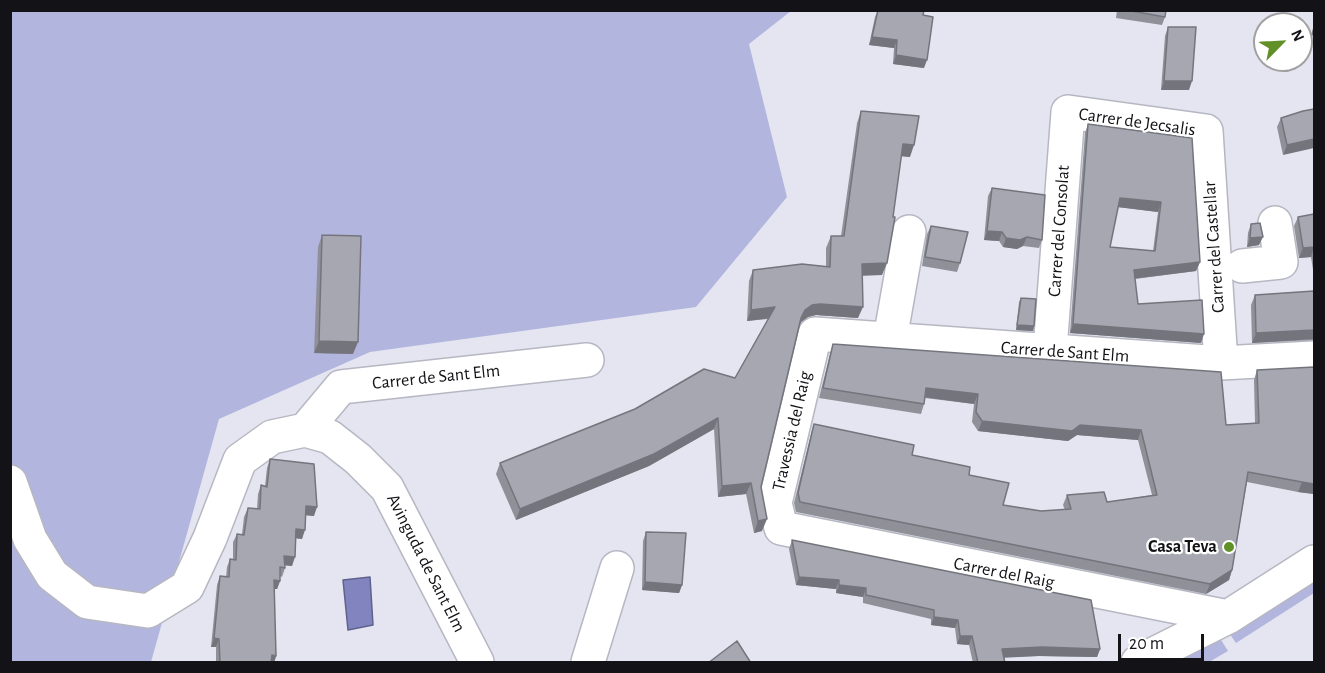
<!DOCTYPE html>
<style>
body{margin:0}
#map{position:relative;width:1325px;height:673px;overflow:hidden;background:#e4e5f0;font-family:"Alegreya Sans",sans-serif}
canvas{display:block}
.frame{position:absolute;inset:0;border:12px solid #131317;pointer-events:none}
.north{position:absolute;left:1253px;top:12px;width:60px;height:60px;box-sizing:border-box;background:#fff;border:2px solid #a1a1a2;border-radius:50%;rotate:66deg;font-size:16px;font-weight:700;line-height:24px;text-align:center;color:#131317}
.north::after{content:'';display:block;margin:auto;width:21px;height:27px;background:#609026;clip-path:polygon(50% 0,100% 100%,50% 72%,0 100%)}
.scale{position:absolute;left:1118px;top:634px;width:86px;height:27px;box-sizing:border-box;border:3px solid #131317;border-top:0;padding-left:8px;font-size:18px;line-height:21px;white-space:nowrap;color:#131317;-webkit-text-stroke:4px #fff;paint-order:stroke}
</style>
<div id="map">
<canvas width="1325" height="673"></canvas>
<div class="frame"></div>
<div class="north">N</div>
<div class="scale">20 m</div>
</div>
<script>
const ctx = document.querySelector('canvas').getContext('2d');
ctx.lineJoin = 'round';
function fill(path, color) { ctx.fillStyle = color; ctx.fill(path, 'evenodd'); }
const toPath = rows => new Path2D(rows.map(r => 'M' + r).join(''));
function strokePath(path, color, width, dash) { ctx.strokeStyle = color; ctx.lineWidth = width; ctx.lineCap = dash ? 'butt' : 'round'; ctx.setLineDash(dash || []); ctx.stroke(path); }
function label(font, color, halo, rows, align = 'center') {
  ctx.font = font + ' "Alegreya Sans",sans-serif'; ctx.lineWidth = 4.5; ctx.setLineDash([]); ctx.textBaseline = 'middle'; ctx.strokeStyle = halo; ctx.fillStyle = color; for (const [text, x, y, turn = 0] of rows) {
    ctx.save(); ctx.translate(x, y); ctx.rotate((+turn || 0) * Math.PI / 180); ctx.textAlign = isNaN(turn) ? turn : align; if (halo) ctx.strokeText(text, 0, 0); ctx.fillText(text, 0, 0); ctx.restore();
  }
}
const green = toPath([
 [10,11,791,11,749,44,787,197,696,307,370,352,219,419,151,662,11,662],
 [1314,572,1314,593,1236,643,1227,630],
 [1218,635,1228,651,1209,662,1173,662]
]);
const water = toPath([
 [370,577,373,625,348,630,343,580,370,577]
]);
const minor = toPath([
 [1242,266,1281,262,1275,223],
 [890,339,909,232],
 [1050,350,1068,112,1206,131,1221,363],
 [305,430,341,387,587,360],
 [10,482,30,539,52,575,87,602,148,611,187,587,210,538,240,460,272,437,305,430,330,437,358,459,387,488,477,662],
 [1228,617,781,528,775,503,815,334,1221,363,1314,358],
 [588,662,617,568],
 [1138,662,1228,617,1314,562]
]);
const wall = toPath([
 [878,10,923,15,924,68,893,64,894,48,869,45,875,17],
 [1117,10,1166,10,1165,17,1162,25,1116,18],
 [1168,27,1189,90,1161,90,1165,36],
 [1314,109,1283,155,1277,127,1281,118],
 [861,111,910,157,901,156,882,275,862,275,858,318,816,315,808,317,801,322,800,324,761,487,762,531,754,533,746,494,718,497,714,429,649,466,516,520,496,474,500,463,735,378,768,319,747,321,749,281,753,270,826,267,826,248,831,236,841,236,857,123],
 [1088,124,1192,138,1200,262,1196,271,1135,279,1138,304,1201,343,1070,333,1085,133],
 [1118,207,1158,212,1153,251,1110,247],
 [992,188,1042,240,1039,248,1023,246,1017,249,1003,247,999,241,984,240,988,196],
 [1314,214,1314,276,1311,257,1299,258,1294,226,1298,217],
 [1251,224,1259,245,1247,247,1248,233],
 [931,226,960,263,957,272,922,266,927,234],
 [322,235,353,354,314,353,318,247],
 [1314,291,1314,340,1252,343,1251,305,1255,295],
 [1021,298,1034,326,1033,331,1016,330,1019,302],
 [833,344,1226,425,1255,423,1254,380,1257,370,1314,367,1314,494,1298,492,1247,482,1232,570,1229,580,1206,594,796,512,794,503,811,434,814,424,912,455,969,475,1003,505,1041,511,1065,510,1063,505,1067,495,1107,502,1152,495,1138,440,1077,435,1068,441,978,431,972,422,974,404,925,398,924,404,921,414,819,398,830,354],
 [270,459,314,516,306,515,302,539,296,538,292,566,285,565,285,568,282,577,280,576,280,581,277,589,274,589,276,656,274,663,216,663,216,647,211,647,217,585,220,576,226,577,227,567,230,559,233,560,233,542,237,534,242,534,244,517,248,508,257,509,258,494,261,485,265,486,267,468],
 [646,532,682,585,679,593,642,590,643,541],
 [792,540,1100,649,1097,657,1039,656,1004,657,1005,663,973,663,969,645,957,644,955,628,931,625,931,619,863,603,863,597,836,593,836,589,796,585,789,549]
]);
const shadedWall = toPath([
 [1314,25,1314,36,1311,35],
 [872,37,897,40,894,48,869,45],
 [896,55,927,60,924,68,893,64],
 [1164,81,1192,81,1189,90,1161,90],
 [1314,139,1314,148,1283,155,1287,145],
 [903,144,914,145,910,157,899,156],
 [1120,198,1161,202,1158,212,1117,207],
 [987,231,1002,232,999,241,984,240],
 [1027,237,1023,246,1017,249,1003,247,1006,238],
 [1263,237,1259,245,1247,247,1250,238],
 [1314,247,1311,257,1299,258,1303,248],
 [1200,262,1196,271,1131,279,1134,270],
 [887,263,882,275,858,276,862,264],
 [820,304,863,307,858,318,816,315,808,317,801,322,797,329,805,310,812,305],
 [775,307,771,318,747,321,751,310],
 [1073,324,1204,334,1201,343,1070,333],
 [1017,325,1034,326,1033,331,1016,330],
 [1314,330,1314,339,1252,343,1256,333],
 [319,341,358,342,353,354,314,353],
 [926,388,978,394,974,404,923,397],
 [718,418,714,429,649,466,516,520,520,509],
 [982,421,1080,425,1141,430,1138,440,1077,435,1068,441,978,431],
 [1302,482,1314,484,1314,494,1298,492],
 [751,483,746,494,718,497,722,486],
 [306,506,317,507,314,516,303,515],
 [767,519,762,531,754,533,758,521],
 [296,529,305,530,302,539,293,538],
 [284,556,295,557,292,566,281,565],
 [1232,570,1229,580,1206,594,1210,584],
 [799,577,839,580,836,589,796,585],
 [274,580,280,581,277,589,271,589],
 [645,582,682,585,679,593,642,590],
 [839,585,866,588,863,597,836,593],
 [934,617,958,620,955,628,931,625],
 [960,636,972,636,969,645,957,644],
 [214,638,219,639,216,647,211,647],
 [1042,647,1100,649,1097,657,1039,656,999,658,1002,649],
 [272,655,276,656,274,663,269,663]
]);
const building = toPath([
 [878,10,924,10,923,15,933,17,927,60,896,55,897,40,872,37,878,10],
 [1126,10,1166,10,1165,17,1126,10],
 [1168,27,1196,27,1192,81,1164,81,1168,27],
 [1314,109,1314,139,1287,145,1281,118,1303,111,1314,109],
 [861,111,919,116,914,145,903,144,893,217,895,217,887,263,862,264,863,307,820,304,812,305,805,310,801,318,761,487,767,519,758,521,751,483,722,486,718,418,654,454,520,509,500,463,635,409,704,369,735,378,775,307,751,310,753,270,802,264,830,267,831,236,844,236,861,111],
 [1088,124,1192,138,1200,262,1134,270,1138,304,1202,300,1204,334,1073,324,1088,124],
 [1120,198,1161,202,1155,251,1110,247,1120,198],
 [992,188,1045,195,1042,240,1027,237,1020,240,1006,238,1002,232,987,231,992,188],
 [1314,214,1314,247,1303,248,1298,217,1314,214],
 [1260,223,1263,237,1250,238,1251,224,1260,223],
 [931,226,968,232,960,263,925,257,931,226],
 [322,235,361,236,358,342,319,341,322,235],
 [1314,291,1314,330,1256,333,1255,295,1314,291],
 [1021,298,1036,299,1034,326,1017,325,1021,298],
 [833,344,1221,372,1226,425,1259,423,1257,370,1314,367,1314,484,1302,482,1248,472,1232,570,1210,584,800,502,798,493,814,424,914,445,912,455,970,467,969,475,1009,483,1003,505,1041,511,1071,509,1067,495,1104,492,1107,502,1157,495,1141,430,1080,425,1072,431,982,421,976,412,978,394,926,388,924,404,823,388,833,344],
 [270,459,314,464,317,507,306,506,305,530,296,529,295,557,284,556,285,568,280,567,280,581,274,580,276,656,272,655,271,663,220,663,219,639,214,638,220,576,229,577,230,559,236,560,237,534,244,535,248,508,260,509,261,485,267,487,270,459],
 [646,532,686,533,682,585,645,582,646,532],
 [792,540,1091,600,1100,649,1042,647,1002,649,1005,663,978,663,972,636,960,636,958,620,934,617,934,610,866,595,866,588,839,585,839,580,799,577,792,540],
 [737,641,751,663,708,663,737,641]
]);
const markers = [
 [1229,547,6,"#609026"]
];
const streetNames = [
 ["Carrer de Jecsalis",1137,122,8],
 ["Carrer del Consolat",1059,231,-86],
 ["Carrer del Castellar",1214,247,-94],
 ["Carrer de Sant Elm",1065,352,4],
 ["Carrer de Sant Elm",436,377,-6],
 ["Travessia del Raig",792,431,-77],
 ["Avinguda de Sant Elm",426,563,63],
 ["Carrer del Raig",1004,573,11]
];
const poiNames = [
 ["Casa Teva",1217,547]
];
fill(green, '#b2b6de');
fill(water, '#8184bf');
strokePath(water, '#60628d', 1.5);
strokePath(minor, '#b6b7c2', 36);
strokePath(minor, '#fff', 33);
fill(wall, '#8f9098');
fill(shadedWall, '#74757c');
fill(building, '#a6a7b1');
strokePath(building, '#74757c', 1.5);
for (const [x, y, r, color] of markers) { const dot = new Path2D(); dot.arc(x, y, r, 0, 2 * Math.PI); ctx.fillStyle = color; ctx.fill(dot); strokePath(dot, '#fff', 2); }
label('18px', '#131317', '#fff', streetNames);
label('bold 18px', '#131317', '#fff', poiNames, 'right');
</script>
